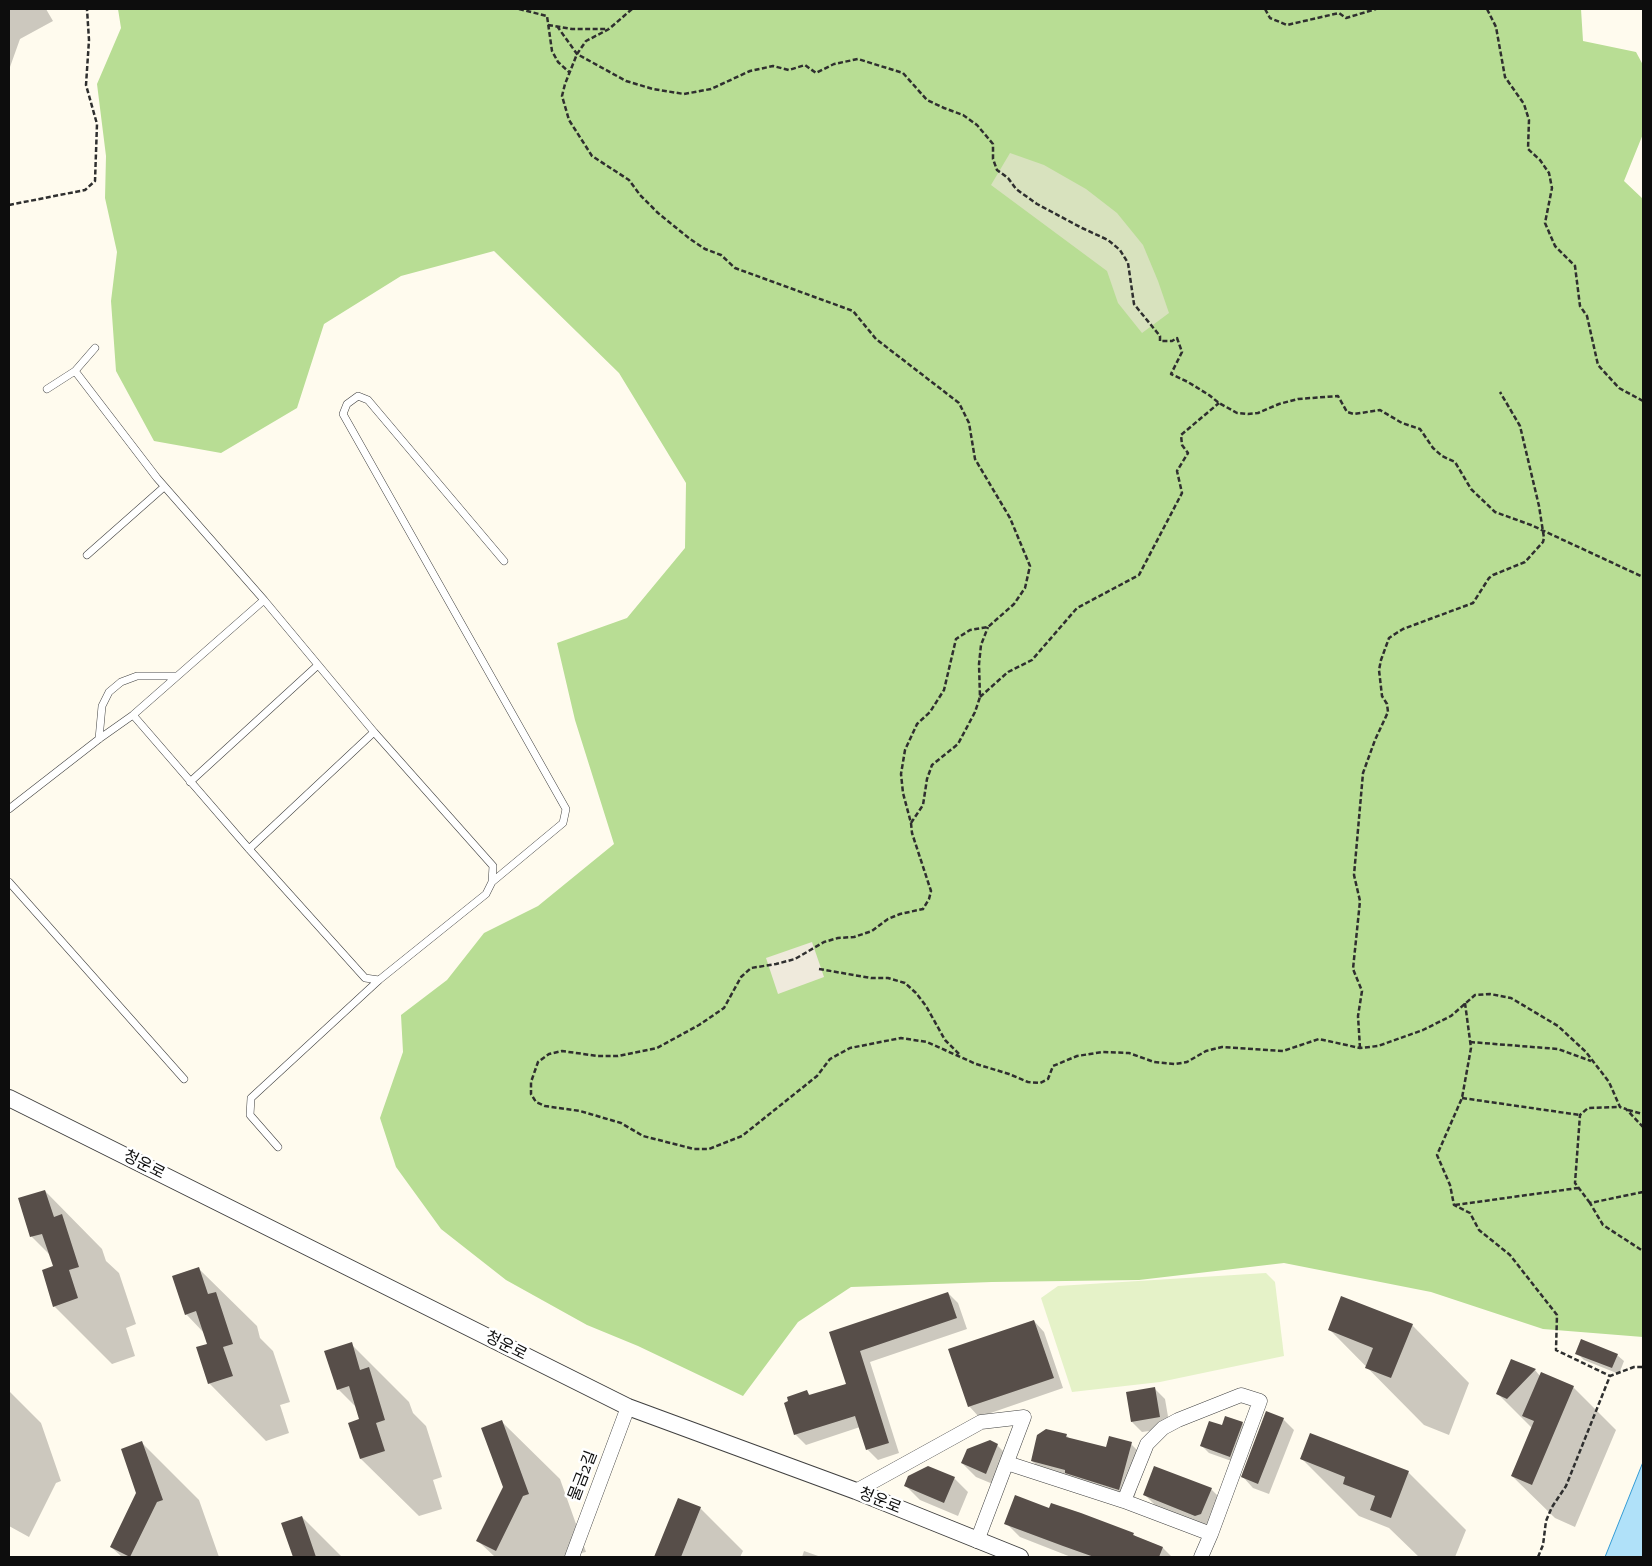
<!DOCTYPE html>
<meta charset="utf-8">
<style>
body{margin:0}
#map{position:relative;width:1652px;height:1566px;overflow:hidden;background:#fffbee;font-family:"Zilla Slab",serif}
canvas{display:block}
.frame{position:absolute;inset:0;border:10px solid #0d0d0d;pointer-events:none}
</style>
<div id="map">
<canvas width="1652" height="1566"></canvas>
<div class="frame"></div>
</div>
<script>
const ctx = document.querySelector('canvas').getContext('2d');
ctx.lineJoin = 'round';
function fill(path, color) { ctx.fillStyle = color; ctx.fill(path, 'evenodd'); }
const toPath = rows => new Path2D(rows.map(r => 'M' + r).join(''));
function strokePath(path, color, width, dash) { ctx.strokeStyle = color; ctx.lineWidth = width; ctx.lineCap = dash ? 'butt' : 'round'; ctx.setLineDash(dash || []); ctx.stroke(path); }
function label(font, color, halo, rows, align = 'center') {
  ctx.font = font + ' "Zilla Slab","Noto Sans KR",serif'; ctx.lineWidth = 5; ctx.setLineDash([]); ctx.textBaseline = 'middle'; ctx.strokeStyle = halo; ctx.fillStyle = color; for (const [text, x, y, turn = 0] of rows) {
    ctx.save(); ctx.translate(x, y); ctx.rotate((+turn || 0) * Math.PI / 180); ctx.textAlign = isNaN(turn) ? turn : align; if (halo) ctx.strokeText(text, 0, 0); ctx.fillText(text, 0, 0); ctx.restore();
  }
}
const forest = toPath([
 [118,9,1581,9,1583,41,1636,52,1643,65,1643,134,1624,181,1643,199,1643,1337,1543,1329,1431,1292,1284,1263,1139,1280,992,1282,851,1287,798,1322,743,1396,638,1346,587,1325,506,1280,441,1229,396,1167,380,1118,403,1052,401,1015,447,980,484,933,538,906,614,844,575,720,557,643,627,618,685,548,686,483,619,373,494,251,401,276,324,324,297,408,221,453,154,441,116,371,111,301,117,252,105,198,106,156,97,84,121,28]
]);
const cemetery = toPath([
 [1010,153,1044,165,1086,189,1117,213,1143,245,1158,281,1169,313,1142,333,1118,303,1107,271,991,185]
]);
const pitch = toPath([
 [1266,1273,1275,1282,1284,1356,1160,1382,1072,1392,1041,1298,1058,1286]
]);
const plaza = toPath([
 [812,942,824,977,778,994,766,958]
]);
const water = toPath([
 [1643,1462,1643,1557,1605,1557,1643,1462]
]);
const shadow = toPath([
 [9,9,46,9,53,21,20,39,10,67],
 [45,1191,102,1249,106,1261,119,1273,136,1324,126,1328,135,1356,112,1364,54,1306,54,1267,51,1256,32,1237,19,1199],
 [199,1269,257,1326,260,1338,273,1351,290,1402,280,1405,289,1433,266,1441,209,1383,209,1345,205,1334,186,1314],
 [948,1293,958,1303,967,1329,870,1362,899,1453,878,1460,867,1449,860,1427,806,1445,795,1434,807,1392,811,1396,847,1384,831,1333],
 [1034,1321,1044,1332,1063,1388,979,1417,969,1406],
 [1412,1325,1469,1383,1449,1435,1424,1425,1329,1329],
 [351,1344,409,1402,413,1413,426,1426,442,1477,433,1480,442,1509,419,1516,361,1459,361,1420,358,1409,338,1389],
 [1577,1353,1617,1355,1624,1361,1619,1374,1584,1360],
 [1512,1361,1535,1370,1540,1376,1573,1387,1616,1430,1575,1527,1555,1518,1512,1476,1532,1428,1498,1394],
 [1155,1389,1165,1399,1170,1428,1142,1432,1132,1422],
 [9,1391,41,1423,61,1481,56,1483,29,1537,9,1526],
 [1283,1419,1294,1430,1269,1494,1253,1488,1243,1477],
 [502,1422,560,1479,586,1552,581,1553,579,1557,495,1557,478,1541,504,1487],
 [1242,1423,1249,1430,1237,1463,1209,1453,1202,1446,1222,1427],
 [1066,1435,1070,1439,1107,1448,1131,1444,1145,1458,1133,1503,1046,1475,1032,1461],
 [142,1443,199,1500,219,1557,122,1557,111,1547,138,1493],
 [997,1445,1011,1459,1000,1487,976,1477,962,1463],
 [1302,1459,1408,1472,1466,1530,1455,1557,1419,1557,1389,1528,1359,1516],
 [954,1478,968,1492,958,1516,920,1500,906,1486],
 [1211,1489,1225,1503,1215,1528,1159,1509,1145,1495],
 [679,1499,700,1508,743,1551,740,1557,656,1557],
 [1050,1509,1133,1534,1137,1538,1163,1548,1172,1557,1071,1557,1020,1537,1006,1523],
 [302,1517,342,1557,294,1557,282,1524],
 [804,1551,821,1557,802,1557]
]);
const building = toPath([
 [45,1190,54,1217,62,1214,79,1267,69,1270,78,1298,53,1307,42,1270,53,1266,42,1234,30,1237,18,1198],
 [199,1267,208,1294,216,1292,233,1344,223,1347,233,1376,208,1384,196,1347,207,1344,196,1311,185,1315,172,1276],
 [948,1292,957,1318,860,1351,889,1443,866,1450,855,1416,794,1435,784,1403,788,1401,787,1397,807,1390,809,1395,846,1384,829,1332],
 [1341,1296,1413,1324,1391,1378,1365,1368,1373,1348,1328,1330],
 [1034,1320,1054,1378,968,1407,948,1349],
 [1581,1339,1618,1354,1612,1368,1575,1354],
 [352,1342,360,1370,369,1367,385,1420,376,1423,385,1451,360,1459,348,1423,359,1419,349,1386,337,1390,324,1351],
 [1511,1359,1536,1369,1507,1399,1496,1394],
 [1541,1372,1574,1386,1532,1485,1511,1476,1534,1421,1522,1416],
 [1155,1387,1160,1417,1131,1422,1126,1392],
 [1266,1411,1284,1418,1258,1484,1241,1477],
 [1225,1416,1243,1422,1230,1457,1200,1446,1209,1421,1222,1425],
 [502,1420,529,1494,523,1496,496,1551,476,1541,503,1487,481,1428],
 [1046,1429,1067,1434,1066,1437,1106,1447,1109,1436,1132,1442,1119,1490,1065,1473,1065,1470,1031,1461,1037,1435],
 [1310,1433,1409,1471,1391,1518,1370,1510,1375,1496,1343,1484,1345,1477,1300,1459],
 [990,1440,998,1444,986,1474,961,1463,967,1449],
 [142,1441,163,1500,157,1502,130,1557,110,1547,136,1493,121,1449],
 [928,1466,955,1477,944,1503,904,1486,908,1476],
 [1154,1466,1212,1488,1201,1514,1195,1516,1143,1495],
 [1015,1495,1049,1508,1051,1503,1081,1513,1134,1533,1133,1535,1163,1547,1159,1557,1094,1557,1063,1546,1004,1524],
 [678,1498,701,1507,681,1557,654,1557],
 [302,1516,316,1557,293,1557,281,1523]
]);
const path = toPath([
 [519,9,547,16,552,51,558,62,569,72],
 [632,9,609,29,586,41,577,54,565,84,562,96,569,120,592,156,629,180,640,195,658,213,690,239,705,249,721,255,735,268,853,311,876,339,959,403,969,423,975,459,1010,518,1030,566,1025,588,1014,604,988,627,970,630,956,639,944,690,930,712,917,724,905,750,901,774,903,793,911,823,912,833,931,891,929,899,923,909,900,914,888,919,872,931,854,937,838,938,824,942,795,959,776,964,751,968,741,977,724,1008,699,1025,657,1048,618,1056,598,1056,562,1051,549,1054,538,1062,531,1082,531,1094,536,1102,545,1106,580,1111,621,1123,643,1136,694,1149,709,1149,742,1136,817,1076,830,1059,850,1048,901,1038,927,1042,976,1064,1009,1074,1028,1082,1040,1083,1048,1079,1053,1066,1077,1056,1103,1052,1129,1053,1154,1062,1175,1064,1187,1062,1206,1051,1222,1047,1283,1051,1319,1039,1360,1048,1378,1046,1423,1030,1451,1016,1475,995,1490,994,1511,998,1558,1026,1586,1052,1609,1082,1620,1107,1626,1109,1643,1127],
 [1265,9,1270,18,1287,25,1339,13,1346,18,1376,9],
 [1487,9,1496,27,1505,77,1524,104,1529,120,1528,149,1540,160,1549,173,1552,188,1545,223,1555,246,1575,266,1580,306,1587,316,1598,365,1619,388,1643,401],
 [548,25,572,29,609,29],
 [557,26,577,54,626,81,653,89,684,94,711,89,750,71,773,66,789,70,805,65,816,73,834,64,858,59,903,73,927,100,944,108,963,115,977,125,993,144,993,159,997,170,1008,178,1016,189,1037,204,1082,228,1108,240,1120,250,1128,263,1134,304,1138,309,1160,336,1160,341,1172,341,1177,338,1182,352,1171,374,1188,382,1209,395,1219,403,1237,413,1248,414,1258,413,1279,404,1298,399,1338,396,1347,412,1354,414,1380,410,1402,423,1420,429,1433,448,1442,456,1455,462,1471,489,1495,512,1531,525,1643,577],
 [9,205,85,190,95,181,97,124,86,85,89,40,87,9],
 [980,697,1008,672,1032,660,1077,608,1139,575,1182,493,1177,471,1188,453,1182,445,1181,435,1219,403],
 [911,823,923,805,927,779,932,765,958,744,975,712,980,697,979,664,981,645,988,627],
 [819,969,871,978,888,978,905,983,916,993,926,1006,945,1040,960,1055],
 [1465,1003,1471,1048,1462,1098,1437,1155,1450,1185,1454,1205,1470,1213,1479,1230,1510,1255,1557,1315,1556,1350,1610,1376],
 [1470,1042,1558,1049,1591,1061],
 [1360,1048,1358,1016,1362,991,1353,969,1360,901,1354,875,1363,773,1375,740,1388,712,1387,704,1382,696,1379,670,1381,660,1389,638,1395,634,1403,629,1473,603,1489,578,1493,575,1525,562,1543,542,1544,538,1539,506,1520,426,1500,392],
 [1462,1098,1580,1115],
 [1628,1110,1643,1114],
 [1643,1192,1590,1203,1603,1225,1643,1251],
 [1590,1203,1575,1183,1580,1115,1588,1108,1620,1107],
 [1455,1205,1578,1188],
 [1538,1557,1543,1545,1546,1521,1552,1507,1566,1486,1610,1376,1634,1367,1643,1367]
]);
const service = toPath([
 [75,371,95,348],
 [47,389,75,371,157,478,264,600],
 [87,555,164,487],
 [99,739,102,706,109,692,121,682,137,676,177,676],
 [190,782,318,665],
 [9,809,99,739,133,715,264,600,374,732,493,866,492,882,486,894,379,980,365,978,249,849,133,715],
 [249,849,374,732],
 [9,882,184,1079],
 [492,882,563,823,566,809,343,414,347,404,358,396,368,400,504,561],
 [278,1147,250,1115,251,1098,379,980]
]);
const minor = toPath([
 [1007,1463,1124,1501,1211,1534,1260,1401,1241,1395,1178,1420,1163,1428,1147,1444,1124,1501],
 [856,1491,981,1422,1024,1417,977,1541],
 [572,1557,628,1407],
 [1201,1557,1211,1534]
]);
const tertiary = toPath([
 [9,1098,628,1407,856,1491,1020,1557]
]);
const streetNames = [
 ["청운로",144,1165,27],
 ["청운로",506,1346,27],
 ["물금2길",583,1476,-69],
 ["청운로",880,1501,22]
];
fill(forest, '#b8dd94');
fill(cemetery, '#d8e2be');
fill(pitch, '#e5f2c8');
fill(plaza, '#efeadc');
fill(water, '#b0e1f9');
strokePath(water, '#339bd4', 1);
fill(shadow, '#0003');
fill(building, '#574e49');
strokePath(service, '#404040', 8);
strokePath(minor, '#404040', 15);
strokePath(tertiary, '#404040', 18);
strokePath(path, '#2f2f2f', 2.5, [5, 2.5]);
strokePath(service, '#fff', 7);
strokePath(minor, '#fff', 14);
strokePath(tertiary, '#fff', 16);
label('16px', '#0d0d0d', '#fff', streetNames);
</script>
